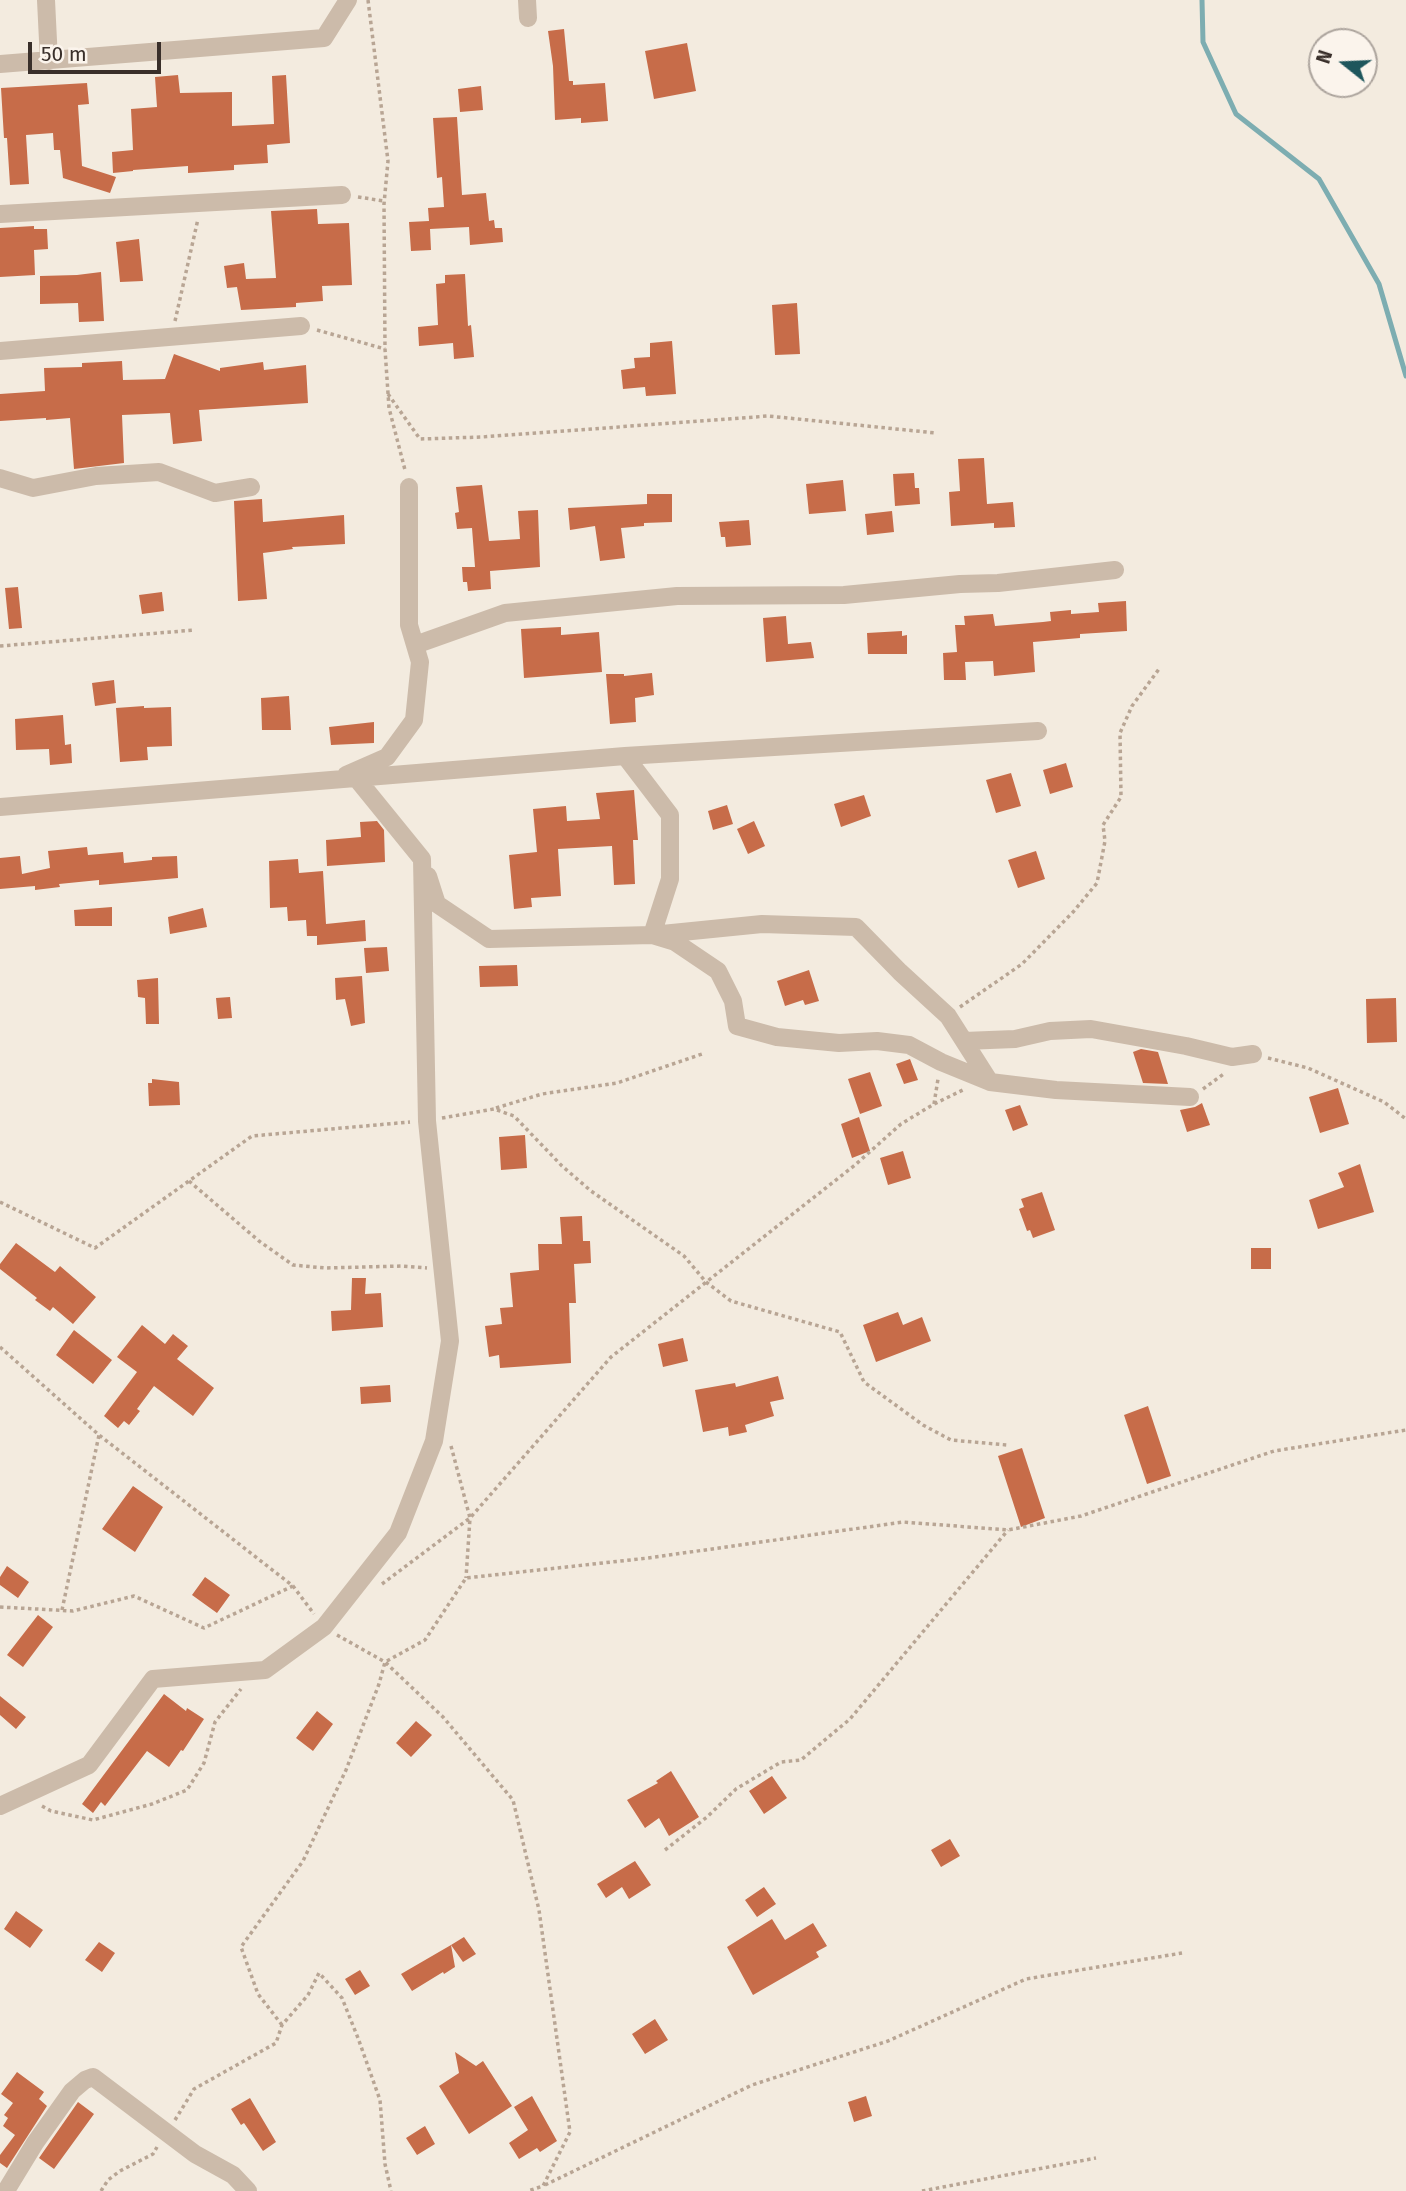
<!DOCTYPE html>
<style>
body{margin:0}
#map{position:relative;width:1406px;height:2191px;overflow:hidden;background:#f3ebdf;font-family:"Fira Sans",sans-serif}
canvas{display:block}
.north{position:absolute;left:1308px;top:28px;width:70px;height:70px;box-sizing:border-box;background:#fbf4ec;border:2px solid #ada59e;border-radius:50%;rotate:288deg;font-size:19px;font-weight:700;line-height:28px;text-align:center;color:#392f2a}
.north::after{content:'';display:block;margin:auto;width:24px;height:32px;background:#1e565c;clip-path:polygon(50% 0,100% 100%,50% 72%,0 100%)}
.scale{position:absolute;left:28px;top:42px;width:133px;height:32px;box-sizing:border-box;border:4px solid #392f2a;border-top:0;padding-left:9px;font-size:21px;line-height:24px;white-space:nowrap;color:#392f2a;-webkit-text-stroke:5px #fbf4ec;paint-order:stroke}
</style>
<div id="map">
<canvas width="1406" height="2191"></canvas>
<div class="north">N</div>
<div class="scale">50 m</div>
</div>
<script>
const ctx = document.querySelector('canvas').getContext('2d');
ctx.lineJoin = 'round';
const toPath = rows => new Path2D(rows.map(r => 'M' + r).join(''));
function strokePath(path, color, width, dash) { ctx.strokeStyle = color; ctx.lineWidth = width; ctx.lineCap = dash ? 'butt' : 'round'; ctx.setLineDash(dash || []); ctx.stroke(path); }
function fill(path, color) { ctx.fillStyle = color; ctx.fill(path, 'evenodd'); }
const stream = toPath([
 [1202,0,1203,42,1236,114,1319,179,1379,284,1406,376]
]);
const building = toPath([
 [564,29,569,81,573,81,573,85,605,83,608,121,581,123,581,118,555,120,553,66,548,31],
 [687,43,696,91,654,99,645,51],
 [178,75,180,93,232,92,232,126,274,124,272,76,286,75,290,143,267,145,268,163,234,165,234,170,188,173,188,166,133,170,133,171,113,173,112,152,133,150,131,109,157,107,155,77],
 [87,83,89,104,78,105,82,166,116,177,110,193,63,178,60,150,54,150,53,133,26,135,29,184,10,185,7,138,4,138,1,88],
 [481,86,483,110,460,112,458,89],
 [457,117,462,195,486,193,489,221,494,220,495,228,502,228,503,242,470,245,469,227,430,229,431,250,411,251,409,222,429,221,428,208,444,207,442,177,437,178,433,118],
 [317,209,318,224,349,223,352,285,322,286,323,301,296,303,296,307,241,310,237,287,227,288,224,266,244,263,246,279,276,278,271,211],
 [34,226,34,229,47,229,48,249,34,250,35,275,0,277,0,228],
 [139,239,143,281,120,282,116,242],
 [101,272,104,321,79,322,78,303,40,304,40,276,77,275],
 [465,274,468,326,471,325,474,357,454,359,453,343,419,346,418,327,438,325,436,284,445,283,445,275],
 [797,303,800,354,775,355,772,305],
 [672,341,676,394,646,396,645,387,623,389,621,370,635,368,634,358,650,357,650,343],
 [174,354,220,371,220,368,263,362,264,370,306,365,308,403,199,410,202,441,173,444,170,413,122,415,124,463,74,469,70,418,46,420,46,418,0,421,0,394,45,391,44,368,82,367,82,363,122,361,123,380,165,379],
 [984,458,987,504,1013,502,1015,527,994,528,994,523,951,526,949,492,960,491,958,459],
 [914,473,915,488,919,488,920,504,895,506,893,474],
 [843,480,846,511,809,514,806,484],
 [482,485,489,541,520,539,518,511,538,510,540,567,490,571,491,589,468,591,467,582,463,582,462,567,475,567,472,528,457,529,455,513,459,512,456,487],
 [647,494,672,494,672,522,644,523,644,526,621,528,625,558,600,561,595,526,570,530,568,508,647,504],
 [262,499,263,522,344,515,345,544,292,547,293,549,263,553,267,599,238,601,234,501],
 [892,511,894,532,867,535,865,514],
 [749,520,751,545,726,547,725,537,721,537,719,522],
 [18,587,22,628,9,629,5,588],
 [162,592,164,611,142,614,139,595],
 [1126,601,1127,631,1080,634,1080,638,1033,642,1035,672,994,676,993,661,965,662,966,680,944,680,943,653,957,652,955,625,965,625,964,616,993,614,995,626,1043,622,1051,621,1050,612,1071,610,1071,614,1099,612,1098,603],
 [786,616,788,644,811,642,814,658,766,662,763,618],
 [561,627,561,635,599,632,602,672,524,678,521,629],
 [902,631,902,636,907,635,907,654,868,654,867,633],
 [652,673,654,695,635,698,636,722,610,724,606,674,624,674,624,676],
 [114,680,116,703,95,706,92,683],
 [289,696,291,730,262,730,261,698],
 [144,706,144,708,171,707,172,746,147,747,148,760,120,762,116,708],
 [63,715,65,745,71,744,72,763,50,765,49,749,16,750,15,719],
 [374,722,374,743,331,745,329,727],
 [1066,763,1073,787,1050,794,1043,770],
 [1011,773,1021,806,996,813,986,780],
 [634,790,638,840,633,840,635,884,614,885,612,846,558,849,561,896,531,898,532,907,514,909,509,855,537,852,533,809,566,806,567,821,600,819,596,793],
 [864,795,871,816,841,827,834,804],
 [727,805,733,824,713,830,708,811],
 [377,821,384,830,385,862,327,866,326,840,361,837,360,822],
 [754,821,765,846,748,854,737,829],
 [87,847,88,855,123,852,124,863,152,860,152,857,177,856,178,878,99,885,99,880,59,884,60,887,35,890,35,886,0,889,0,858,20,856,22,874,50,868,48,851],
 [1036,851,1045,879,1018,888,1008,860],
 [298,859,299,873,323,871,326,924,365,920,366,941,317,945,317,936,307,936,306,920,288,921,287,907,270,908,269,861],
 [112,907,112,926,75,926,74,910],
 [203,908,207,927,170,934,168,917],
 [387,947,389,971,366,973,364,948],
 [517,965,518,986,480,987,479,966],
 [809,970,819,1001,805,1005,803,1000,785,1006,777,981],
 [362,976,365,1023,351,1026,345,999,336,1000,335,978],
 [158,978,159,1024,146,1024,145,998,138,997,137,980],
 [230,997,232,1018,218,1019,216,998],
 [1396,998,1397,1042,1367,1043,1366,999],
 [1141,1049,1158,1052,1168,1084,1143,1083,1133,1052],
 [910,1059,918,1080,904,1084,896,1064],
 [870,1072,882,1106,860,1114,848,1079],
 [152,1079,179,1082,180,1105,149,1106,148,1083,152,1083],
 [1338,1088,1349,1124,1320,1133,1309,1097],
 [1202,1103,1210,1125,1187,1132,1180,1110,1195,1107],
 [1020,1105,1028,1125,1013,1131,1005,1110],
 [859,1117,870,1151,852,1158,841,1124],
 [525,1135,527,1168,501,1170,499,1137],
 [903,1151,911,1178,888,1185,880,1158],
 [1360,1164,1374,1212,1318,1229,1309,1200,1344,1187,1338,1173],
 [1042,1192,1055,1230,1033,1238,1030,1230,1027,1231,1019,1209,1024,1207,1021,1199],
 [582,1216,583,1241,590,1241,591,1263,574,1264,576,1303,569,1303,571,1363,500,1368,499,1355,489,1357,485,1326,502,1324,500,1308,513,1307,510,1273,539,1270,538,1244,562,1244,560,1217],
 [16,1243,55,1272,60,1266,96,1297,73,1324,53,1307,50,1311,35,1300,37,1298,0,1269,0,1264],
 [1251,1248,1271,1248,1271,1269,1251,1269],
 [352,1278,366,1278,365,1294,381,1293,383,1327,332,1331,331,1311,351,1310],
 [898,1312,903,1325,922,1317,931,1341,876,1362,863,1325],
 [142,1325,165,1344,173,1334,188,1346,177,1359,214,1388,193,1416,154,1386,137,1409,140,1411,129,1425,124,1421,118,1428,104,1416,137,1372,117,1357],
 [74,1330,112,1360,93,1384,56,1355],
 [683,1338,688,1361,663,1367,658,1344],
 [778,1376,784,1399,770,1402,774,1416,745,1425,747,1432,729,1436,728,1427,703,1432,695,1390,735,1383,736,1387],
 [390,1385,391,1402,361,1404,360,1387],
 [1148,1406,1171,1476,1147,1484,1124,1415],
 [1022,1448,1045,1518,1021,1527,998,1456],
 [133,1486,163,1507,135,1552,102,1529],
 [7,1566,29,1582,18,1598,0,1585,0,1577],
 [205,1577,230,1595,217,1613,192,1595],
 [38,1615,53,1627,23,1667,7,1655],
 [164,1694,186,1711,187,1708,204,1719,183,1751,181,1750,169,1767,147,1751,105,1806,101,1802,93,1813,82,1804],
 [0,1696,26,1717,16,1729,0,1715],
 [317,1711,333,1724,313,1751,296,1738],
 [416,1721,432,1735,411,1757,396,1743],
 [671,1771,699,1817,669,1836,659,1818,645,1828,627,1800,658,1783,656,1781],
 [772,1776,787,1798,764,1814,749,1791],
 [950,1839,960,1856,941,1867,931,1850],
 [635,1861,651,1885,629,1899,622,1887,606,1898,597,1884],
 [764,1887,776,1904,757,1917,745,1900],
 [16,1911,43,1930,30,1948,4,1929],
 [772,1919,785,1940,813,1923,827,1946,816,1952,819,1957,753,1995,727,1947],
 [464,1937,476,1954,463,1962,451,1945],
 [99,1942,115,1953,102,1972,85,1960],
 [451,1945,455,1967,444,1974,443,1972,412,1991,401,1974],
 [360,1970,370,1986,355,1995,345,1979],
 [655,2019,668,2040,645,2054,632,2034],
 [455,2052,476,2066,483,2061,512,2106,469,2134,439,2086,459,2073],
 [17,2072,44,2092,39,2099,47,2106,7,2168,0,2163,0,2155,15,2135,3,2126,8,2118,4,2115,13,2103,1,2094],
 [532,2096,557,2141,540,2152,537,2148,519,2159,509,2143,528,2130,514,2107],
 [866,2096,872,2116,854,2122,848,2102],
 [250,2098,276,2142,263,2151,244,2123,241,2125,231,2109],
 [78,2102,94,2114,54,2169,39,2158],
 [425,2126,435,2144,417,2155,406,2138]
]);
const path = toPath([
 [368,0,388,161,384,204,385,349,389,408,405,470],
 [358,197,384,201],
 [175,321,198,219],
 [317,330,385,349],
 [388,394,420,439,482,437,768,416,936,433],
 [0,646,195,630],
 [960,1007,1022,964,1074,911,1097,883,1105,841,1103,825,1121,797,1120,733,1132,706,1159,669],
 [1268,1058,1308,1068,1384,1102,1406,1119],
 [1203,1089,1225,1073],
 [934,1104,938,1079],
 [496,1108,542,1094,617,1083,705,1053],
 [442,1118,494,1109,514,1116,562,1166,591,1191,684,1256,706,1282,731,1301,840,1332,864,1382,923,1425,951,1440,1007,1445],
 [189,1181,259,1241,293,1265,325,1268,402,1266,427,1268],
 [0,1202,95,1248,252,1136,410,1122],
 [0,1347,99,1435,293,1586,314,1614],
 [451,1446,470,1518,466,1578],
 [382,1584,470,1518,611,1357,855,1165,901,1124,934,1104,965,1089],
 [0,1607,73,1611,134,1596,204,1628,293,1586],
 [62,1610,99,1435],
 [337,1635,385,1662,443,1717,513,1800,539,1910,570,2132,543,2186,528,2191],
 [42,1806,51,1811,93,1820,152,1804,187,1790,204,1763,215,1722,241,1689],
 [665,1850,707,1817,736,1789,781,1762,801,1760,850,1719,1008,1530],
 [282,2025,258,1994,241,1947,303,1861,346,1770,379,1684,385,1662,425,1640,466,1578,648,1558,903,1522,1008,1530,1081,1516,1274,1451,1406,1430],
 [175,2120,194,2089,276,2043,282,2025,308,1995,319,1973,342,1998,358,2038,380,2100,385,2164,391,2191],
 [545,2185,752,2085,888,2041,1026,1979,1182,1953],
 [101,2191,108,2180,120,2171,153,2154,157,2147],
 [922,2191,1096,2158]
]);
const minor = toPath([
 [46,0,49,61],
 [527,0,528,18],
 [0,64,324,38,348,0],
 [0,214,342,195],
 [0,351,301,326],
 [0,478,33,488,96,476,159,472,215,493,251,487],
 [415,645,505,613,677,596,844,595,960,584,998,583,1115,570],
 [625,756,670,815,670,879,652,935,675,942,718,971,733,1001,737,1026,777,1037,839,1043,877,1041,909,1045,941,1062,990,1082],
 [346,775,387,757,414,720,420,662,409,625,409,487],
 [0,807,625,756,1038,731],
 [428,876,437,904,489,939,652,935,762,924,856,927,900,972,948,1016,990,1082,1056,1090,1190,1097],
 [964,1041,1015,1039,1050,1031,1091,1029,1186,1046,1232,1057,1253,1054],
 [0,1806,89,1765,153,1679,265,1670,324,1627,398,1533,434,1441,450,1341,427,1121,422,859,357,779],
 [7,2189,35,2143,72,2091,85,2080,93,2077,195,2154,233,2175,248,2191]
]);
strokePath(stream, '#7dadb1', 5);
fill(building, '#c76c49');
strokePath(path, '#b8a594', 3.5, [3.5, 3.5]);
strokePath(minor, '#cba', 18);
</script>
